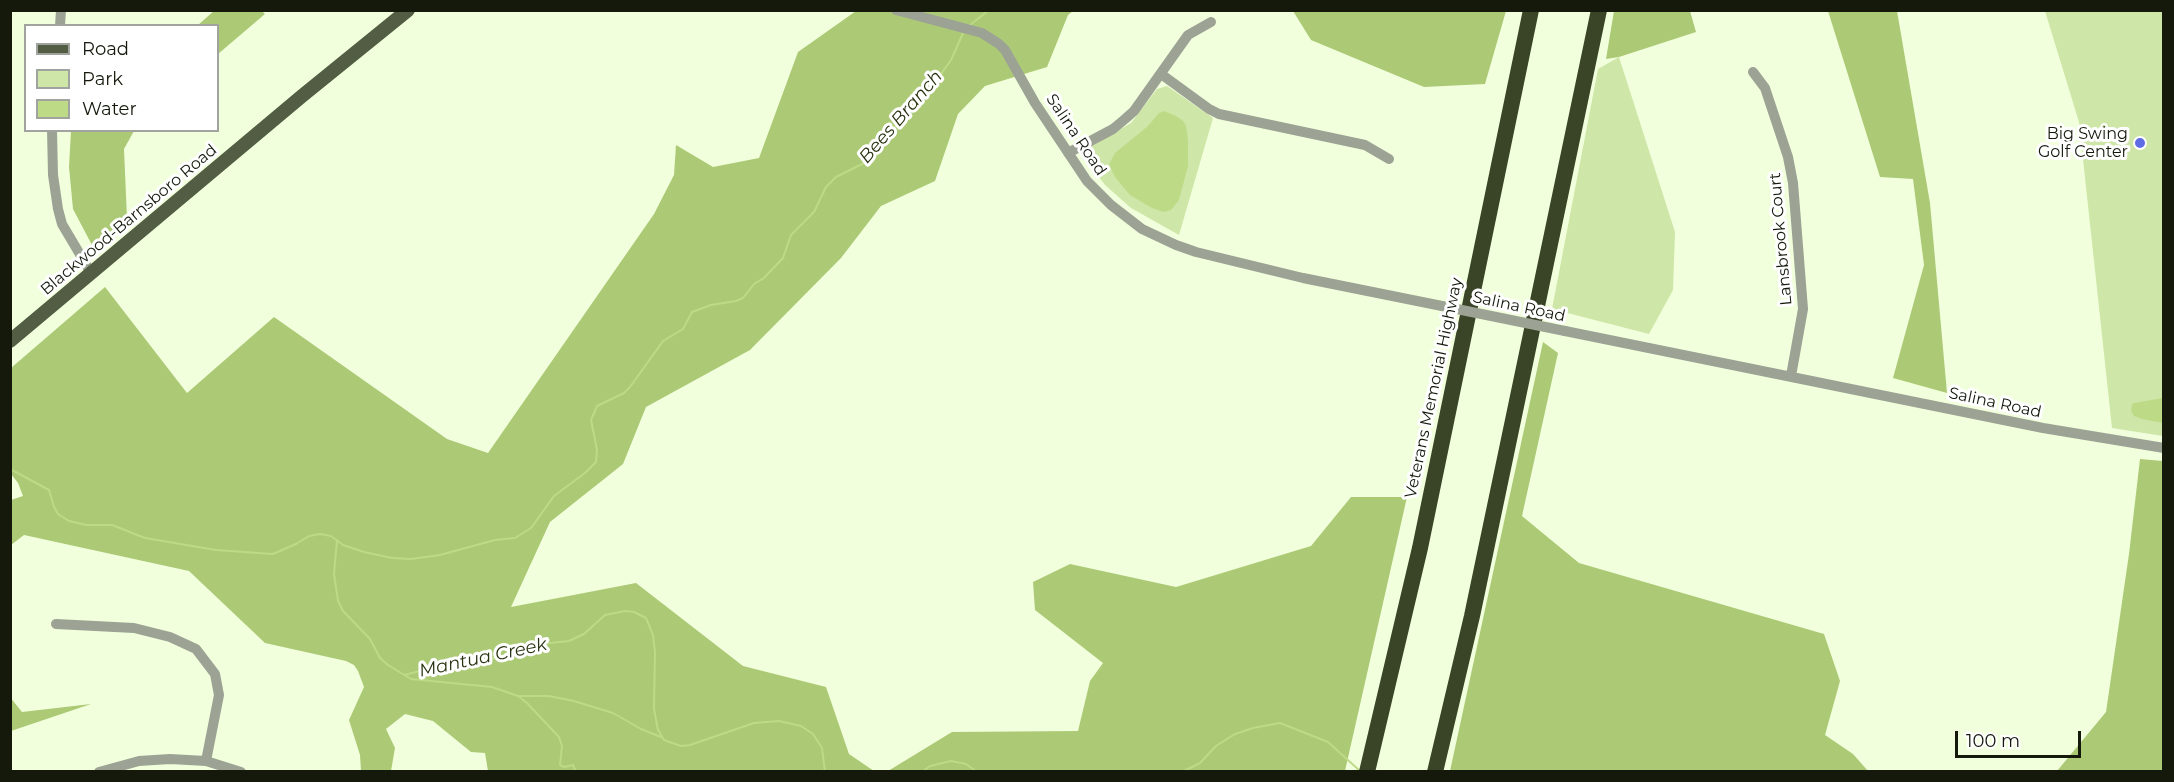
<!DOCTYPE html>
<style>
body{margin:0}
#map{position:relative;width:2174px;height:782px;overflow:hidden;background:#f1ffdc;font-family:Montserrat,sans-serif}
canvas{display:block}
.frame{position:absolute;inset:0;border:12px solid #14190c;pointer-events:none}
.legend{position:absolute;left:24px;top:24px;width:195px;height:108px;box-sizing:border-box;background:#fff;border:2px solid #a1a39e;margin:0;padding:8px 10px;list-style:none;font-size:18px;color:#14190c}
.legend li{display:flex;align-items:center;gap:12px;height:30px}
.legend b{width:30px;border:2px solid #a1a39e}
.scale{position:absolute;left:1955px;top:731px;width:126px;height:27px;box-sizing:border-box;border:3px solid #14190c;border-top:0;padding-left:8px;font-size:18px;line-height:21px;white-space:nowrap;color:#14190c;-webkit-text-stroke:4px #fff;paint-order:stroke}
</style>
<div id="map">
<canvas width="2174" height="782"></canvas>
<div class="frame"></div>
<ul class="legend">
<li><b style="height:8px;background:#535d43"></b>Road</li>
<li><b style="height:16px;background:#cee6a7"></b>Park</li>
<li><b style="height:16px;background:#bddb87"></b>Water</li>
</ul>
<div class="scale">100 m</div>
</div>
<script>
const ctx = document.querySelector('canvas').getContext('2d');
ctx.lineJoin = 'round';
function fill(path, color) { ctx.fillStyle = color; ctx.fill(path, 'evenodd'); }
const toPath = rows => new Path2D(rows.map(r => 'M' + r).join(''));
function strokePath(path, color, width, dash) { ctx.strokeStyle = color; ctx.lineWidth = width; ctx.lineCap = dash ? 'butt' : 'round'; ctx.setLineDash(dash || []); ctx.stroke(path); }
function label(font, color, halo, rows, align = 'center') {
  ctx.font = font + ' Montserrat,sans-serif'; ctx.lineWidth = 6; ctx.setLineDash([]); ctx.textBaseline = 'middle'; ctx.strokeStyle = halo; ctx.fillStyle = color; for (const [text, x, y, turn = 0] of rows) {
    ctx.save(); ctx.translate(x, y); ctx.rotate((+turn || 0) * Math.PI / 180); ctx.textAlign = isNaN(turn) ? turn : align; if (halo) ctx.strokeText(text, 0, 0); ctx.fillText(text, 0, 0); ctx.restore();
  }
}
const green = toPath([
 [2045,11,2163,11,2163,436,2112,428,2079,122],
 [1619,57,1675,232,1673,290,1649,334,1552,309,1598,69],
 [1167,86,1213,118,1179,235,1131,208,1105,185,1083,156,1087,149,1131,123,1157,89]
]);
const forest = toPath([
 [215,10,262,11,265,14,218,54,218,26,198,25],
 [856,11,1073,11,1068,15,1047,67,985,86,958,114,935,181,881,206,841,258,750,350,646,407,623,464,550,522,511,607,636,583,743,666,826,687,849,754,874,771,488,771,485,753,471,752,433,721,405,714,386,729,395,748,391,771,361,771,360,755,349,720,364,687,358,671,354,665,346,661,265,643,189,571,24,535,11,545,11,500,23,496,18,483,11,474,11,368,105,287,187,393,274,317,447,439,488,453,654,214,674,175,676,145,713,167,759,158,798,52],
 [1293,11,1506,11,1485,84,1424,87,1311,40],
 [1614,11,1690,11,1696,32,1619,57,1606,59],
 [1828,11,1897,11,1930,203,1947,393,1893,378,1924,265,1913,179,1880,177],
 [71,131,134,131,124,149,127,219,93,247,73,209,69,167],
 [1543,342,1558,353,1522,516,1579,563,1824,634,1840,681,1825,735,1853,754,1868,771,1450,771],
 [2140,459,2163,461,2163,771,2057,771,2106,712,2129,554],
 [1351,497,1407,497,1345,771,888,771,952,732,1078,731,1090,681,1103,663,1035,610,1033,582,1070,564,1176,587,1311,546],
 [10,697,22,712,91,704,11,731]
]);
const water = toPath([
 [1164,111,1176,116,1183,121,1186,126,1188,140,1188,166,1179,200,1171,210,1164,212,1152,208,1130,195,1115,177,1109,164,1115,153,1147,127,1159,113],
 [2163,398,2163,423,2142,419,2134,416,2131,411,2132,404,2134,403]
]);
const stream = toPath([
 [970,25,989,10],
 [10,469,49,490,54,507,58,514,69,521,86,525,112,525,145,538,216,550,273,554,296,544,309,536,320,534,331,536,343,545,364,552,392,558,411,559,440,555,495,540,515,538,531,528,554,496,585,473,596,462,597,450,591,420,597,406,624,393,630,387,663,341,683,329,692,312,711,305,736,301,743,298,754,284,764,278,783,258,791,235,814,212,826,187,836,177,864,163,941,74,951,60,964,31],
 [337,540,334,574,338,601,343,611,370,639,380,658,388,665,411,679,492,687,518,696,527,703,559,737,562,746,560,765,564,767,573,765,576,772],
 [404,675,424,670,461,667,510,654,531,645,569,641,584,634,605,615,625,611,634,612,646,618,653,635,655,652,654,709,658,730,664,740,681,746,690,745,754,723,779,721,801,726,813,734,822,748,825,772],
 [519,696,549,696,574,701,613,713,641,729,661,737],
 [922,772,930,766,951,761,966,764,977,772],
 [1182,772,1200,763,1216,746,1235,734,1253,728,1280,723,1328,742,1360,771]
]);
const minor = toPath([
 [896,10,982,33,999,44,1005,50,1035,103,1087,181,1111,205,1142,229,1176,245,1196,252,1303,278,1442,306],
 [60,26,61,10],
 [1753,72,1765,88,1788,157,1793,183,1803,309,1791,376],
 [1161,74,1209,109,1219,114,1365,145,1389,159],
 [52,130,53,175,58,209,62,224,91,273],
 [1068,153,1113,129,1125,119,1134,111,1188,35,1211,22],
 [1565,331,2043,428,2164,448],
 [56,624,134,628,170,637,196,649,215,674,219,695,206,761],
 [99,772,139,761,170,759,206,761,241,772]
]);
const major = toPath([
 [10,341,302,96,408,10]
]);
const highway = toPath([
 [1367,772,1420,548,1531,10],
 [1435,772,1472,616,1599,10]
]);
const minorBridge = toPath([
 [1442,306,1565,331]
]);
const markers = [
 [2140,143,6,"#606ce4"]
];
const poiNames = [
 ["Big Swing",2128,134],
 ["Golf Center",2128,152]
];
const streetNames = [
 ["Salina Road",1076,135,56],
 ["Blackwood-Barnsboro Road",129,220,-40],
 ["Lansbrook Court",1781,239,-95],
 ["Salina Road",1519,307,12],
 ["Veterans Memorial Highway",1434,388,-78],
 ["Salina Road",1995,403,12]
];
const waterNames = [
 ["Bees Branch",901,117,-49],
 ["Mantua Creek",483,658,-12]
];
fill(green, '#cee6a7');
fill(forest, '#acca76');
fill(water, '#bddb87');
strokePath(stream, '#bddb87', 2);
strokePath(minor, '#9da394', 10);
strokePath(major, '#535d43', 14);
strokePath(highway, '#3a4427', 16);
strokePath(minorBridge, '#9da394', 10);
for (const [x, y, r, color] of markers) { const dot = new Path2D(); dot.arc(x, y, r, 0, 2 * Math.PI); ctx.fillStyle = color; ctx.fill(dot); strokePath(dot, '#fff', 2); }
label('16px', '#14190c', '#fff', poiNames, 'right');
label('16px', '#14190c', '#fff', streetNames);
label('italic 18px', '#27320f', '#fff', waterNames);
</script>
